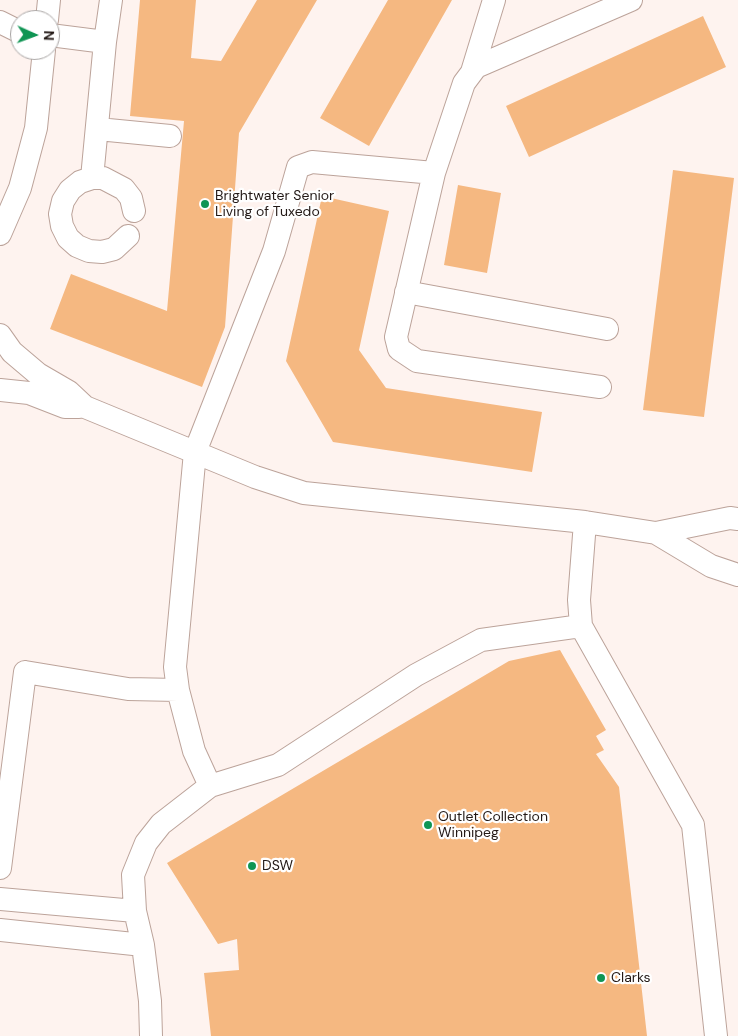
<!DOCTYPE html>
<style>
body{margin:0}
#map{position:relative;width:738px;height:1036px;overflow:hidden;background:#fef3ef;font-family:"DM Sans",sans-serif}
canvas{display:block}
.north{position:absolute;left:10px;top:10px;width:50px;height:50px;box-sizing:border-box;background:#fff;border:1px solid #a7a3a2;border-radius:50%;rotate:92deg;font-size:14px;font-weight:700;line-height:20px;text-align:center;color:#231916}
.north::after{content:'';display:block;margin:auto;width:18px;height:22px;background:#109554;clip-path:polygon(50% 0,100% 100%,50% 72%,0 100%)}
</style>
<div id="map">
<canvas width="738" height="1036"></canvas>
<div class="north">N</div>
</div>
<script>
const ctx = document.querySelector('canvas').getContext('2d');
ctx.lineJoin = 'round';
function fill(path, color) { ctx.fillStyle = color; ctx.fill(path, 'evenodd'); }
const toPath = rows => new Path2D(rows.map(r => 'M' + r).join(''));
function strokePath(path, color, width, dash) { ctx.strokeStyle = color; ctx.lineWidth = width; ctx.lineCap = dash ? 'butt' : 'round'; ctx.setLineDash(dash || []); ctx.stroke(path); }
function label(font, color, halo, rows, align = 'center') {
  ctx.font = font + ' "DM Sans",sans-serif'; ctx.lineWidth = 4.5; ctx.setLineDash([]); ctx.textBaseline = 'middle'; ctx.strokeStyle = halo; ctx.fillStyle = color; for (const [text, x, y, turn = 0] of rows) {
    ctx.save(); ctx.translate(x, y); ctx.rotate((+turn || 0) * Math.PI / 180); ctx.textAlign = isNaN(turn) ? turn : align; if (halo) ctx.strokeText(text, 0, 0); ctx.fillText(text, 0, 0); ctx.restore();
  }
}
const building = toPath([
 [140,0,196,0,191,58,221,61,257,0,317,0,239,133,225,327,202,387,50,329,71,274,167,311,184,121,130,116],
 [388,0,452,0,369,146,320,118],
 [703,16,726,67,529,157,506,106],
 [673,170,734,178,704,417,643,410],
 [458,185,501,193,487,273,444,265],
 [322,196,389,211,359,350,386,388,542,412,532,472,333,442,286,361],
 [560,650,606,730,596,736,604,750,596,754,619,787,647,1036,211,1036,204,973,239,970,237,939,218,944,167,863,509,661]
]);
const minor = toPath([
 [47,20,49,0],
 [0,22,20,32],
 [50,35,105,42,111,0],
 [472,72,494,0],
 [98,129,170,136],
 [92,178,105,42],
 [0,234,20,188,36,128,44,50],
 [128,236,114,249,102,252,89,251,77,246,68,238,62,226,60,214,63,201,70,190,80,182,92,178,103,178,124,189,131,198,134,211],
 [406,292,607,329],
 [0,335,12,352,38,374,69,392,85,407,255,477,304,493,585,522,656,533,730,518,738,519],
 [600,387,417,361,399,349,396,337,434,173,464,83,476,67,631,0],
 [0,390,29,393,65,407,79,407],
 [656,533,711,566,738,575],
 [581,626,579,600,585,522],
 [210,786,194,751,178,690,175,667,195,452,274,251,298,167,312,162,434,173],
 [0,868,25,672,128,689,178,690],
 [0,899,135,911],
 [0,930,143,945],
 [151,1036,150,1001,143,945,135,911,133,875,146,843,161,824,210,786,278,765,416,675,481,640,581,626,693,825,716,1036]
]);
const markers = [
 [205,204,5,"#109554"],
 [428,825,5,"#109554"],
 [252,866,5,"#109554"],
 [601,978,5,"#109554"]
];
const poiNames = [
 ["Brightwater Senior",215,196],
 ["Living of Tuxedo",215,212],
 ["Outlet Collection",438,817],
 ["Winnipeg",438,833],
 ["DSW",262,866],
 ["Clarks",611,978]
];
fill(building, '#f5b881');
strokePath(minor, '#bca39a', 24);
strokePath(minor, '#fff', 22);
for (const [x, y, r, color] of markers) { const dot = new Path2D(); dot.arc(x, y, r, 0, 2 * Math.PI); ctx.fillStyle = color; ctx.fill(dot); strokePath(dot, '#fff', 2); }
label('14px', '#231916', '#fff', poiNames, 'left');
</script>
